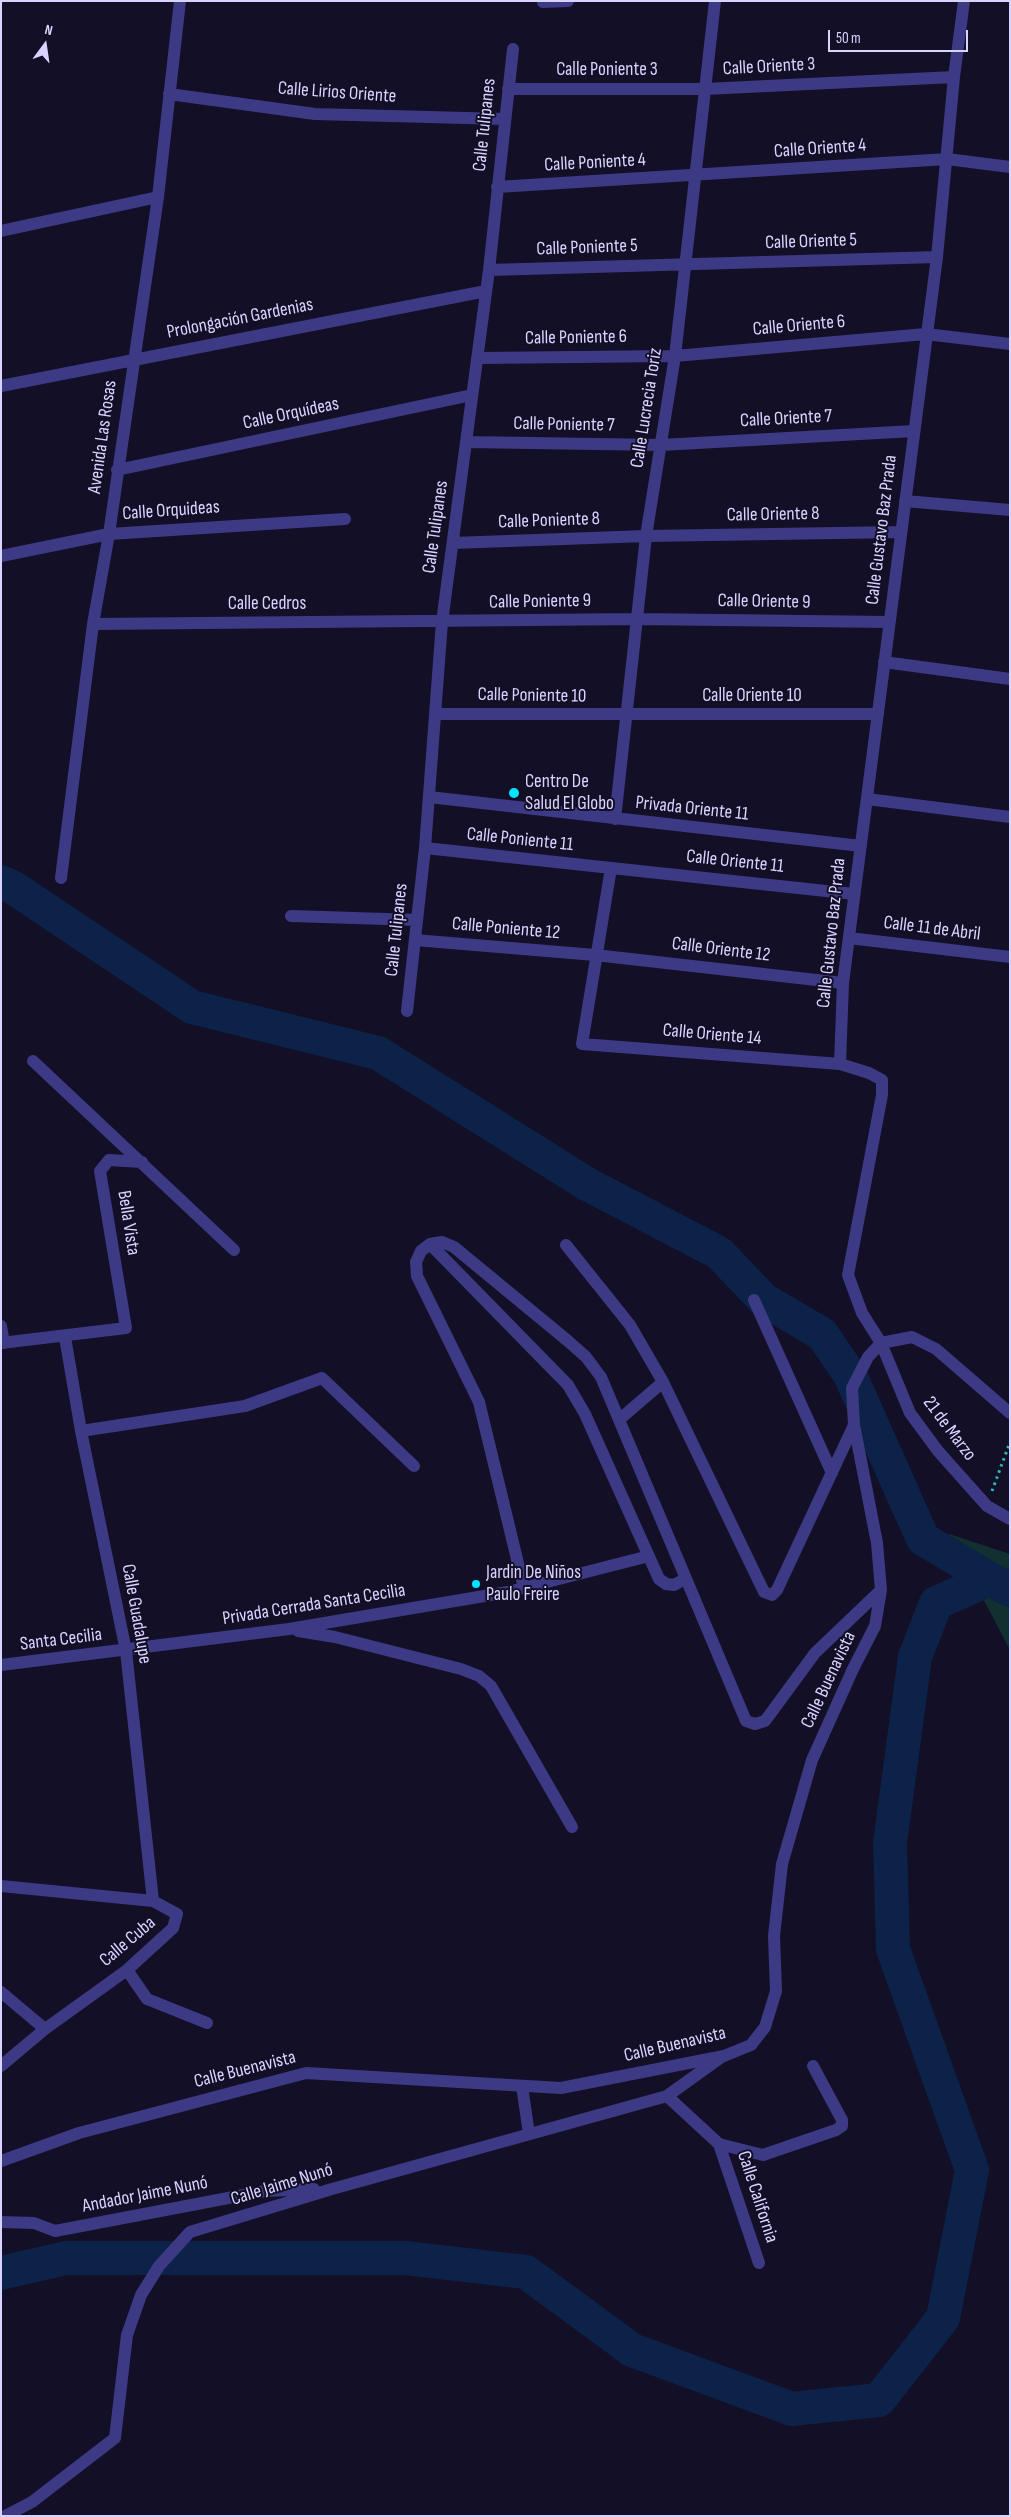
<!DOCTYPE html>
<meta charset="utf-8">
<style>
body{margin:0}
#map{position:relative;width:1011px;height:2517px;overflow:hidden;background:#130f26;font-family:"Sofia Sans Condensed",sans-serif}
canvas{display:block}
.frame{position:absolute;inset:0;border:2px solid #d9d4ff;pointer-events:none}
.north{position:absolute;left:20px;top:20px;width:50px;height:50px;-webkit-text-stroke:4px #130f26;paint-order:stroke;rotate:14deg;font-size:14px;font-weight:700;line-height:20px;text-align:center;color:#d9d4ff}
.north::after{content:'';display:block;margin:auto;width:18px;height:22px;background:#d9d4ff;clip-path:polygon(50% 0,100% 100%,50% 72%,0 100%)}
.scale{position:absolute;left:828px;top:30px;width:140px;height:22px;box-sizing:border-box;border:2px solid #d9d4ff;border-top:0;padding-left:6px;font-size:15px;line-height:18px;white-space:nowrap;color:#d9d4ff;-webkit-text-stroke:4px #130f26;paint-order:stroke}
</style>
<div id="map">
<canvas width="1011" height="2517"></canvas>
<div class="frame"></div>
<div class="north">N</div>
<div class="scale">50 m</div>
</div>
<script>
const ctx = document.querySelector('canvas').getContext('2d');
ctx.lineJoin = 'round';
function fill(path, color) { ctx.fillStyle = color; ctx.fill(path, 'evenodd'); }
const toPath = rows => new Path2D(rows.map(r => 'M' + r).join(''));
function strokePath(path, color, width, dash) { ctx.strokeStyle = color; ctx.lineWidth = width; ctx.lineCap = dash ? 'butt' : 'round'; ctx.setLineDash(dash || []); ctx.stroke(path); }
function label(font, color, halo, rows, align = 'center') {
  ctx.font = font + ' "Sofia Sans Condensed",sans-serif'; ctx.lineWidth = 4; ctx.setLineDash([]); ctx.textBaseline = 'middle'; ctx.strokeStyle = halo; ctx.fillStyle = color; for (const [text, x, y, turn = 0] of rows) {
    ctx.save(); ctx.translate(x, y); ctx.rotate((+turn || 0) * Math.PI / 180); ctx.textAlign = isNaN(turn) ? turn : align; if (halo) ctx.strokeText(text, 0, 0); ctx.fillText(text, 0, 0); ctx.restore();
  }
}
const green = toPath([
 [949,1534,1010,1554,1010,1650]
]);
const river = toPath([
 [1,882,14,888,192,1007,378,1053,587,1184,719,1253,764,1300,822,1334,850,1375,923,1539,990,1579],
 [1,2273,66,2258,405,2258,526,2272,632,2350,792,2409,879,2400,943,2318,972,2170,893,1949,890,1843,915,1657,936,1603,990,1579,1010,1590]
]);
const path = toPath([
 [992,1491,1010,1442]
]);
const minor = toPath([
 [543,2,568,1],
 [508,89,705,89,954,77],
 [169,94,315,114,504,119],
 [497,187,947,159,1010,167],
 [1,231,158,197],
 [489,270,937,257],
 [477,358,675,356,926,334,1010,344],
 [1,386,486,291],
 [466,442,661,445,914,431],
 [117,470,472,395],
 [905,501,1010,510],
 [453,543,646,536,901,532],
 [1,556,109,534,345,519],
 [93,624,638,619,889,622],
 [884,662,1010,679],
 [437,714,878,714],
 [429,797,861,846],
 [867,799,1010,817],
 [615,819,646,536,675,356,715,1],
 [425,848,854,894],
 [611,868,582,1044,840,1064,869,1073,882,1080,882,1095,848,1275,862,1313,881,1343,910,1413,938,1451,987,1506,1010,1519],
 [61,878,93,624,109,534,158,197,180,1],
 [291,916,417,920],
 [849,938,1010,957],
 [415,940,595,955,843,983],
 [407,1011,425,848,442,622,489,270,513,49],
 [33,1061,234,1250],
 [840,1064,843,983,937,257,954,77,964,1],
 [430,1244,568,1385,585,1414,659,1579,666,1584,674,1585,685,1579],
 [566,1245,630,1325,663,1382,764,1592,772,1595,777,1590,854,1425],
 [754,1300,832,1473],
 [1,1326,4,1343],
 [65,1337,81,1431,126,1651,153,1901],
 [1,1343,126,1328,100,1171,109,1160,142,1162],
 [881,1343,912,1337,936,1349,1010,1413],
 [620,1419,663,1382],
 [81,1431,245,1406,322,1378,414,1466],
 [524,1588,479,1402,417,1276,416,1262,421,1251,430,1244,442,1242,454,1247,568,1341,586,1357,601,1377,746,1721,755,1724,765,1721,815,1653,881,1590],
 [298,1631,335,1637,461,1669,479,1676,491,1686,572,1827],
 [1,1665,289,1629,508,1592,649,1556],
 [1,1886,153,1901,177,1914,173,1928,127,1970,45,2029,1,2066],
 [127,1970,147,1999,207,2023],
 [1,1992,45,2029],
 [522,2086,529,2134],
 [667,2096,719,2144,763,2155,836,2130,842,2126,842,2120,813,2066],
 [719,2144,759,2263],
 [1,2161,79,2133,306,2073,561,2088,724,2056,751,2045,765,2027,776,1991,774,1936,782,1864,812,1760,853,1669,875,1626,881,1590,877,1543,854,1425,852,1388,868,1357,881,1343],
 [1,2222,34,2223,55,2231,265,2191,314,2189],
 [5,2516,32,2502,115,2438,127,2335,141,2295,159,2266,190,2232,332,2189,667,2096,720,2058]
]);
const markers = [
 [514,793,6,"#00e5ff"],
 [476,1584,5,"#00e5ff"]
];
const streetNames = [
 ["Calle Oriente 3",769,67,-3],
 ["Calle Poniente 3",607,70],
 ["Calle Lirios Oriente",337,93,4],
 ["Calle Tulipanes",485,125,-84],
 ["Calle Oriente 4",820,149,-4],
 ["Calle Poniente 4",595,163,-3],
 ["Calle Oriente 5",811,242,-2],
 ["Calle Poniente 5",587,248,-2],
 ["Prolongación Gardenias",240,319,-11],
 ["Calle Oriente 6",799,326,-5],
 ["Calle Poniente 6",576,338,-1],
 ["Calle Lucrecia Toriz",647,408,-81],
 ["Calle Orquídeas",291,414,-12],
 ["Calle Oriente 7",786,419,-3],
 ["Calle Poniente 7",564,425,1],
 ["Avenida Las Rosas",103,437,-82],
 ["Calle Orquideas",171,511,-4],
 ["Calle Oriente 8",773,515,-1],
 ["Calle Poniente 8",549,521,-2],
 ["Calle Tulipanes",436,527,-82],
 ["Calle Gustavo Baz Prada",882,530,-83],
 ["Calle Poniente 9",540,602,-1],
 ["Calle Oriente 9",764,602,1],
 ["Calle Cedros",267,604],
 ["Calle Poniente 10",532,696,1],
 ["Calle Oriente 10",752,696],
 ["Privada Oriente 11",692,809,6],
 ["Calle Poniente 11",520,840,6],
 ["Calle Oriente 11",735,862,6],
 ["Calle Poniente 12",506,929,5],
 ["Calle 11 de Abril",932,929,7],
 ["Calle Tulipanes",397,930,-84],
 ["Calle Gustavo Baz Prada",832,933,-84],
 ["Calle Oriente 12",721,950,7],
 ["Calle Oriente 14",712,1035,5],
 ["Bella Vista",128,1223,81],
 ["21 de Marzo",949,1429,53],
 ["Privada Cerrada Santa Cecilia",314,1605,-9],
 ["Calle Guadalupe",136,1614,80],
 ["Santa Cecilia",61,1640,-7],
 ["Calle Buenavista",829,1680,-65],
 ["Calle Cuba",128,1942,-40],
 ["Calle Buenavista",675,2045,-13],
 ["Calle Buenavista",245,2070,-14],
 ["Calle Jaime Nunó",282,2185,-17],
 ["Andador Jaime Nunó",145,2195,-11],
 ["Calle California",757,2197,72]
];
const poiNames = [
 ["Centro De",525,782],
 ["Salud El Globo",525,804],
 ["Jardin De Niños",486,1573],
 ["Paulo Freire",486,1595]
];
fill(green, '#12302f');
strokePath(river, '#0c2248', 34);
strokePath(path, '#2fb8b0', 3, [2.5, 4]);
strokePath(minor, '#3d3a85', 12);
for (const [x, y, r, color] of markers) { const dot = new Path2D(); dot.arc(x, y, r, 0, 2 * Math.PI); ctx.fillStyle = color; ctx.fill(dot); strokePath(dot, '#130f26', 2); }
label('19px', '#d9d4ff', '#130f26', streetNames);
label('19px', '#d9d4ff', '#130f26', poiNames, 'left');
</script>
